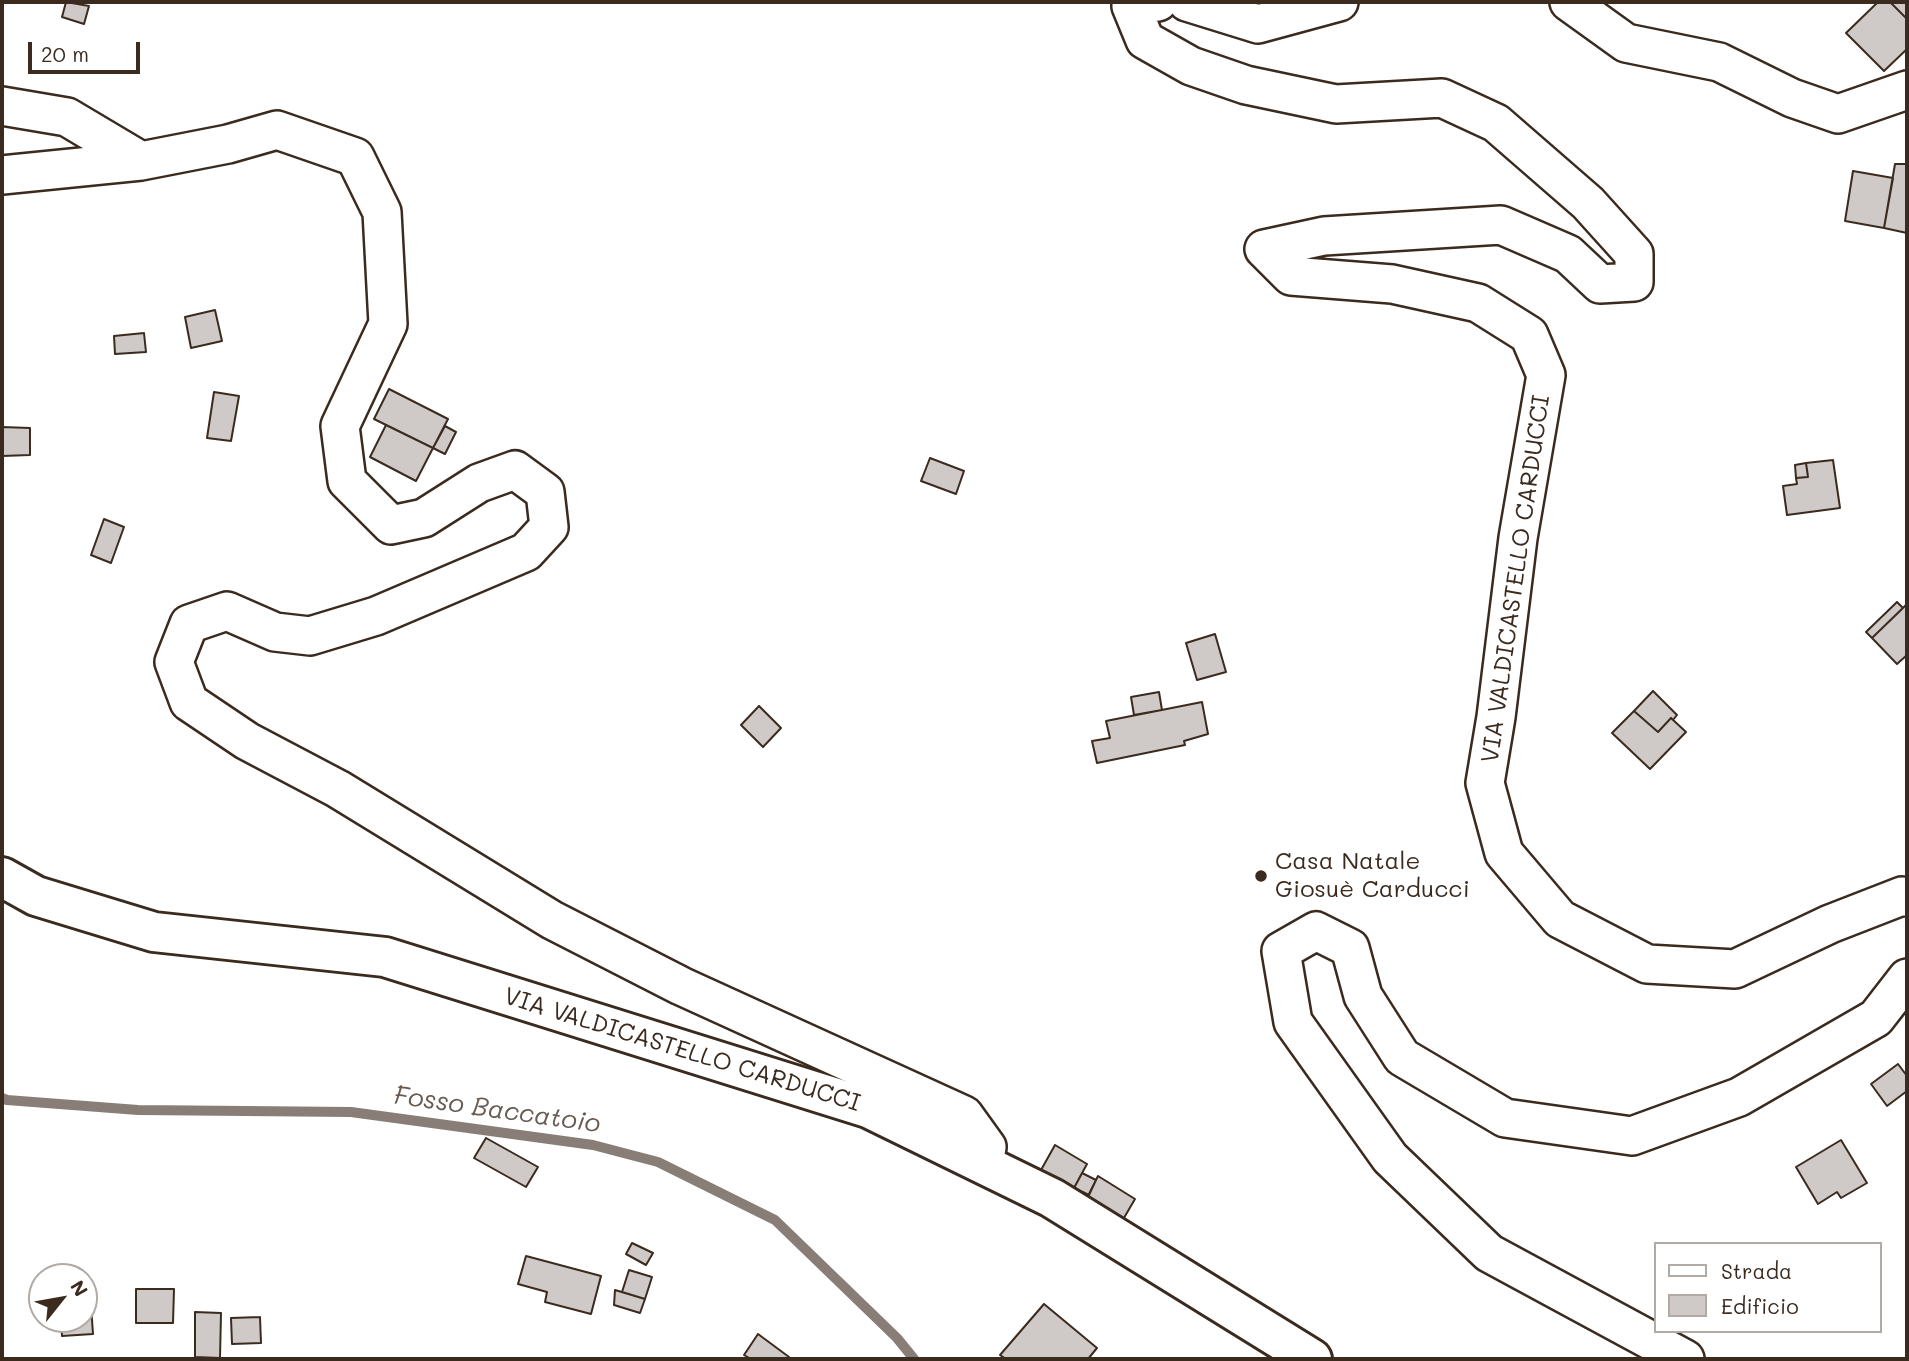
<!DOCTYPE html>
<meta charset="utf-8">
<style>
body{margin:0}
#map{position:relative;width:1909px;height:1361px;overflow:hidden;background:#fff;font-family:Mali,sans-serif}
canvas{display:block}
.frame{position:absolute;inset:0;border:4px solid #3b2a1e;pointer-events:none}
.legend{position:absolute;left:1654px;top:1242px;width:228px;height:91px;box-sizing:border-box;background:#fff;border:2px solid #b1aaa5;margin:0;padding:9px 12px;list-style:none;font-size:21px;color:#3b2a1e}
.legend li{display:flex;align-items:center;gap:14px;height:35px}
.legend b{width:35px;border:2px solid #b1aaa5}
.north{position:absolute;left:28px;top:1263px;width:70px;height:70px;box-sizing:border-box;background:#fff;border:2px solid #b1aaa5;border-radius:50%;rotate:59deg;font-size:19px;font-weight:700;line-height:28px;text-align:center;color:#3b2a1e}
.north::after{content:'';display:block;margin:auto;width:24px;height:32px;background:#3b2a1e;clip-path:polygon(50% 0,100% 100%,50% 72%,0 100%)}
.scale{position:absolute;left:28px;top:42px;width:112px;height:32px;box-sizing:border-box;border:4px solid #3b2a1e;border-top:0;padding-left:9px;font-size:21px;line-height:24px;white-space:nowrap;color:#3b2a1e;-webkit-text-stroke:5px #fff;paint-order:stroke}
</style>
<div id="map">
<canvas width="1909" height="1361"></canvas>
<div class="frame"></div>
<ul class="legend">
<li><b style="height:9px;background:#fff"></b>Strada</li>
<li><b style="height:19px;background:#cfcac7"></b>Edificio</li>
</ul>
<div class="north">N</div>
<div class="scale">20 m</div>
</div>
<script>
const ctx = document.querySelector('canvas').getContext('2d');
ctx.lineJoin = 'round';
const toPath = rows => new Path2D(rows.map(r => 'M' + r).join(''));
function strokePath(path, color, width, dash) { ctx.strokeStyle = color; ctx.lineWidth = width; ctx.lineCap = dash ? 'butt' : 'round'; ctx.setLineDash(dash || []); ctx.stroke(path); }
function fill(path, color) { ctx.fillStyle = color; ctx.fill(path, 'evenodd'); }
function label(font, color, halo, rows, align = 'center') {
  ctx.font = font + ' Mali,sans-serif'; ctx.lineWidth = 6; ctx.setLineDash([]); ctx.textBaseline = 'middle'; ctx.strokeStyle = halo; ctx.fillStyle = color; for (const [text, x, y, turn = 0] of rows) {
    ctx.save(); ctx.translate(x, y); ctx.rotate((+turn || 0) * Math.PI / 180); ctx.textAlign = isNaN(turn) ? turn : align; if (halo) ctx.strokeText(text, 0, 0); ctx.fillText(text, 0, 0); ctx.restore();
  }
}
const stream = toPath([
 [2,1098,7,1100,138,1110,351,1112,593,1145,658,1162,775,1220,897,1338,914,1359]
]);
const building = toPath([
 [66,2,89,6,84,24,62,17,66,2],
 [1878,2,1890,2,1907,19,1907,49,1884,71,1846,33,1878,2],
 [1890,2,1907,2,1907,19,1890,2],
 [1895,164,1907,164,1907,233,1884,228,1895,164],
 [1853,171,1893,178,1884,228,1845,221,1853,171],
 [215,310,222,341,191,348,185,317,215,310],
 [144,333,146,352,115,354,114,336,144,333],
 [389,389,448,419,433,448,374,419,389,389],
 [214,392,239,396,231,441,207,438,214,392],
 [386,425,433,448,416,481,370,457,386,425],
 [445,426,456,432,445,454,433,448,445,426],
 [2,427,30,428,30,455,2,456,2,427],
 [930,458,964,471,956,494,921,481,930,458],
 [1833,460,1840,508,1787,515,1783,486,1797,484,1796,478,1808,477,1806,463,1833,460],
 [1806,463,1808,477,1796,478,1795,465,1806,463],
 [104,519,124,527,111,563,91,555,104,519],
 [1897,602,1903,608,1872,638,1866,632,1897,602],
 [1907,604,1907,655,1897,664,1872,638,1907,604],
 [1215,634,1226,672,1197,680,1186,643,1215,634],
 [1653,691,1677,715,1673,720,1671,718,1658,732,1634,711,1653,691],
 [1159,692,1162,710,1134,715,1131,697,1159,692],
 [1202,702,1208,734,1184,741,1185,745,1097,763,1092,741,1110,738,1106,721,1202,702],
 [759,706,781,728,763,747,741,725,759,706],
 [1634,711,1658,732,1671,718,1686,732,1650,769,1612,733,1634,711],
 [1898,1064,1907,1076,1907,1091,1887,1106,1871,1084,1898,1064],
 [486,1138,538,1167,526,1187,474,1158,486,1138],
 [1841,1140,1867,1183,1841,1198,1837,1192,1818,1204,1796,1167,1841,1140],
 [1055,1145,1087,1164,1074,1188,1041,1170,1055,1145],
 [1082,1173,1096,1180,1089,1195,1074,1188,1082,1173],
 [1098,1176,1135,1199,1121,1223,1085,1202,1098,1176],
 [632,1243,653,1253,646,1265,626,1254,632,1243],
 [526,1256,601,1276,591,1314,545,1302,547,1292,518,1284,526,1256],
 [629,1270,652,1277,645,1299,622,1292,629,1270],
 [136,1289,174,1289,173,1323,136,1323,136,1289],
 [615,1290,645,1299,640,1313,614,1305,615,1290],
 [90,1291,93,1334,62,1336,61,1319,84,1319,84,1292,90,1291],
 [1044,1304,1097,1348,1088,1359,1006,1359,1000,1355,1044,1304],
 [195,1312,221,1313,220,1358,195,1357,195,1312],
 [260,1317,261,1343,232,1344,231,1318,260,1317],
 [758,1334,789,1357,788,1359,751,1359,744,1355,758,1334]
]);
const minor = toPath([
 [1158,2,1131,6,1145,40,1191,66,1246,85,1336,104,1442,98,1496,123,1588,203,1634,254,1634,282,1600,284,1568,254,1501,225,1324,236,1264,249,1291,276,1392,284,1478,303,1529,335,1546,375,1518,538,1496,717,1485,783,1504,853,1560,919,1647,964,1735,969,1830,924,1902,896,1907,897],
 [1187,2,1258,24,1339,2],
 [1569,2,1626,43,1719,62,1792,98,1838,114,1907,90],
 [2,106,67,117,141,161],
 [2,175,141,161,228,144,277,130,355,157,382,212,388,324,340,426,347,481,391,525,424,518,479,483,515,470,545,492,549,527,526,552,376,616,310,636,275,632,227,611,189,624,174,662,189,702,247,741,338,789,552,920,681,986,964,1115,987,1147,984,1164],
 [1685,1359,1489,1253,1390,1158,1293,1022,1281,951,1316,931,1350,948,1363,996,1402,1057,1505,1118,1632,1136,1739,1097,1876,1018,1907,978]
]);
const tertiary = toPath([
 [2,877,36,896,154,932,385,957,868,1108,1052,1198,1312,1359]
]);
const markers = [
 [1261,876,7,"#3b2a1e"]
];
const streetNames = [
 ["VIA VALDICASTELLO CARDUCCI",1516,579,-82],
 ["VIA VALDICASTELLO CARDUCCI",682,1050,17]
];
const poiNames = [
 ["Casa Natale",1275,862],
 ["Giosuè Carducci",1275,890]
];
const waterNames = [
 ["Fosso Baccatoio",497,1110,8]
];
strokePath(stream, '#887e77', 10);
fill(building, '#cfcac7');
strokePath(building, '#3b2a1e', 2);
strokePath(minor, '#3b2a1e', 42);
strokePath(tertiary, '#3b2a1e', 44);
strokePath(minor, '#fff', 37);
strokePath(tertiary, '#fff', 38);
for (const [x, y, r, color] of markers) { const dot = new Path2D(); dot.arc(x, y, r, 0, 2 * Math.PI); ctx.fillStyle = color; ctx.fill(dot); strokePath(dot, '#fff', 2.5); }
label('24px', '#3b2a1e', '#fff', streetNames);
label('24px', '#3b2a1e', '#fff', poiNames, 'left');
label('italic 26px', '#685b52', '#fff', waterNames);
</script>
